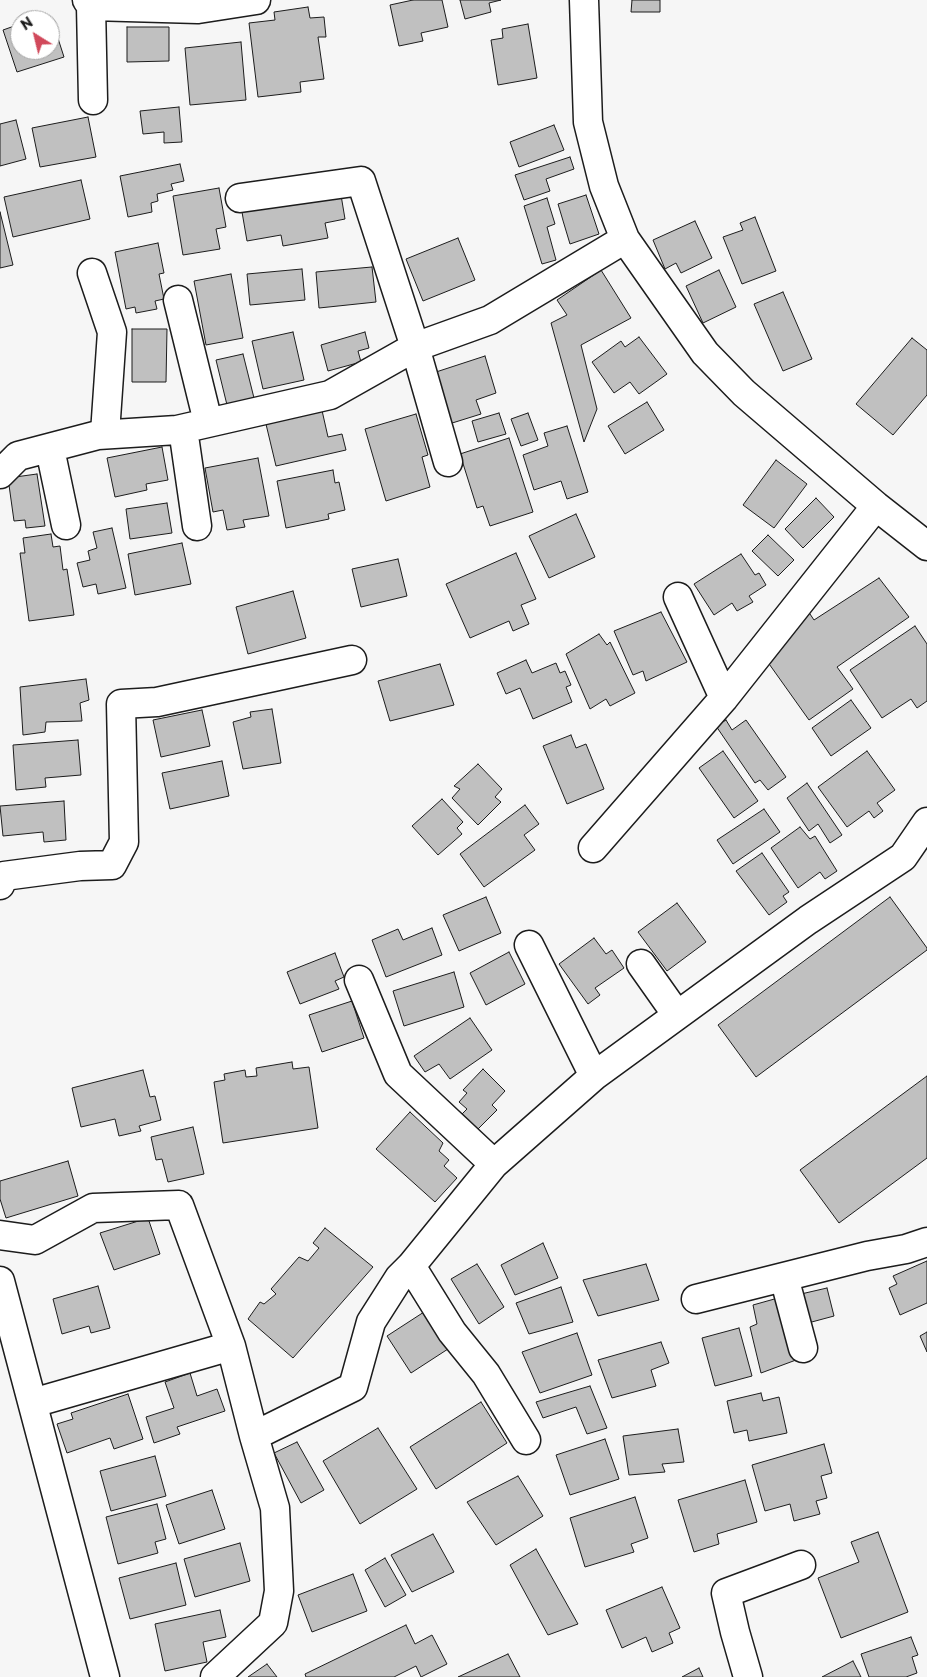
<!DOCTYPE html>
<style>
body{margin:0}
#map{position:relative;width:927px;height:1677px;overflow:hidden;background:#f6f6f6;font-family:"Playpen Sans",sans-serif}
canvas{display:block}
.north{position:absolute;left:10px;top:10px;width:50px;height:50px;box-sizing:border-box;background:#fff;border:1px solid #a4a4a4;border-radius:50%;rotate:324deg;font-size:14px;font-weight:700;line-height:20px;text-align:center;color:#1c1c1c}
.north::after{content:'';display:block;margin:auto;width:18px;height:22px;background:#d1495b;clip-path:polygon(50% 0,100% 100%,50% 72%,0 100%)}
</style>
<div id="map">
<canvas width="927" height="1677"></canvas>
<div class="north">N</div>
</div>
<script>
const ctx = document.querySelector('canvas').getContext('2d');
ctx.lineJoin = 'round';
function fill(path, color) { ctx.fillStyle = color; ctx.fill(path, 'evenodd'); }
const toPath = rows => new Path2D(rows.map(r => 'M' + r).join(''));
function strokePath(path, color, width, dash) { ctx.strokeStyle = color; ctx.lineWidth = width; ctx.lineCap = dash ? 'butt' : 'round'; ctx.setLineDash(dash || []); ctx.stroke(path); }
const building = toPath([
 [413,0,442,0,448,27,421,33,423,41,399,46,390,5,413,0],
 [460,0,501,0,489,3,491,12,465,19,460,0],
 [632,0,660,0,660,12,631,12,632,0],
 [308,7,310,18,324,17,326,37,318,37,324,79,300,82,301,92,258,97,249,23,275,20,274,12,308,7],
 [20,24,20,50,50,50,50,27,54,26,64,57,17,72,3,30,20,24],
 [528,24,537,78,498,85,491,40,503,38,502,29,528,24],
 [127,27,169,27,169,61,127,62,127,27],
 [241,42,246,100,190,105,185,48,241,42],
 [179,107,182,142,164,143,164,132,143,134,140,111,179,107],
 [88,117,96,157,40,167,32,128,88,117],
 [16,120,26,159,0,166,0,124,16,120],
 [554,125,564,150,519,167,510,142,554,125],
 [570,157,574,169,546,179,550,191,524,200,515,175,570,157],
 [180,164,184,181,171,184,173,190,157,194,158,201,151,203,152,212,128,217,120,176,180,164],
 [81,180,90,219,13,237,4,197,81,180],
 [219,188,226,227,216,229,220,249,183,255,173,196,219,188],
 [341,195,345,219,325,223,328,238,283,246,281,235,247,241,242,212,341,195],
 [586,195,599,234,570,244,558,204,586,195],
 [547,198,555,224,547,227,556,260,542,264,524,206,547,198],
 [0,212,13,265,0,268,0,212],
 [755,217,776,271,742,284,723,237,743,230,740,223,755,217],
 [695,221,712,258,681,273,676,263,665,269,653,240,695,221],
 [458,238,475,280,423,301,406,259,458,238],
 [158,243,164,273,159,274,164,299,155,301,157,309,136,313,135,307,126,309,115,252,158,243],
 [372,267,376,302,319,308,316,272,372,267],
 [302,269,305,300,250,305,247,274,302,269],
 [601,270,631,318,581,345,597,409,584,442,551,323,567,315,557,300,601,270],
 [719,270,736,307,703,323,686,286,719,270],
 [231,274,243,338,206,345,194,281,231,274],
 [783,292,812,359,783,371,754,304,783,292],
 [132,329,167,329,166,382,132,382,132,329],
 [293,332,304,380,263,389,252,341,293,332],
 [365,332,369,348,358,351,361,362,328,371,321,345,365,332],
 [639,337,667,374,639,394,630,382,614,393,592,362,621,341,625,347,639,337],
 [912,338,927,350,927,395,893,435,856,404,912,338],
 [243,354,254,398,227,405,216,360,243,354],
 [485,356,496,393,476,400,481,414,449,424,433,373,485,356],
 [647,402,664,430,625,454,608,426,647,402],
 [321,406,328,437,342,434,346,450,276,466,265,420,321,406],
 [499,413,506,434,478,442,472,421,499,413],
 [528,413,538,440,521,446,511,419,528,413],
 [416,414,428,455,422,457,430,487,386,501,365,429,416,414],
 [567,426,588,492,567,499,561,481,534,490,523,455,548,446,544,433,567,426],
 [509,438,533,512,490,526,483,506,477,508,460,454,509,438],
 [162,447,168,480,146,484,147,490,115,497,107,458,162,447],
 [258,458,269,516,243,520,245,527,227,530,223,510,213,512,205,468,258,458],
 [776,460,807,484,774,528,743,505,776,460],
 [333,470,335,483,339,482,345,510,328,514,329,519,286,528,277,481,333,470],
 [37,474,45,526,26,528,25,520,14,521,8,478,37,474],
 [816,498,834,517,803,548,785,529,816,498],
 [167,503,172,533,130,539,126,509,167,503],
 [576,514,595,557,549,578,529,536,576,514],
 [112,528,126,588,98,594,96,584,83,587,77,563,90,560,88,551,97,548,93,532,112,528],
 [51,534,53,547,60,546,63,570,67,569,74,615,29,621,20,553,25,553,23,538,51,534],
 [768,535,794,560,778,576,752,551,768,535],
 [182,543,191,584,135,595,128,554,182,543],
 [516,553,536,599,521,605,529,624,513,631,509,621,470,638,446,584,516,553],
 [741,554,755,575,759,573,766,585,749,596,753,602,737,611,732,603,714,615,694,584,741,554],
 [398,559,407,596,361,607,352,569,398,559],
 [879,578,909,617,837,667,853,689,809,720,767,661,808,611,814,620,879,578],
 [293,591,306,638,248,654,236,607,293,591],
 [661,612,687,662,646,681,643,671,633,675,614,631,661,612],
 [915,626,927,644,927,701,917,708,911,699,882,718,850,670,915,626],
 [599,634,607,645,610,642,635,693,610,706,606,699,590,709,566,654,599,634],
 [526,660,532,673,556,663,560,673,565,671,571,685,566,687,572,702,533,719,520,688,506,694,497,673,526,660],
 [440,664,454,705,390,721,378,681,440,664],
 [86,679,89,700,80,703,82,721,46,722,45,732,23,735,20,687,86,679],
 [851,700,871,728,831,756,812,728,851,700],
 [272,709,281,763,243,769,233,722,251,717,250,712,272,709],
 [202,710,210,746,161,757,153,720,202,710],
 [726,720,732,730,746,720,786,777,768,790,760,780,755,783,716,726,726,720],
 [571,735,576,748,586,744,604,789,567,804,543,746,571,735],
 [78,740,81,775,45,778,46,787,16,790,13,745,78,740],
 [723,751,758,801,734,818,699,768,723,751],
 [867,751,895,790,877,803,883,811,874,818,869,811,847,827,818,787,867,751],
 [222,761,229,796,170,809,162,773,222,761],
 [478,764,502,789,495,797,501,802,478,825,452,798,460,789,454,786,478,764],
 [807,783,842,835,830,843,818,824,809,831,787,798,807,783],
 [442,799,463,822,457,828,462,834,438,855,412,826,442,799],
 [64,801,66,840,44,842,43,832,3,836,0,806,64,801],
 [525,805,539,824,524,835,535,850,484,887,460,854,525,805],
 [764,809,780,832,733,864,717,840,764,809],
 [800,827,810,839,815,836,837,871,825,879,820,872,798,888,771,848,800,827],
 [762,853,789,892,783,896,787,902,769,915,736,871,762,853],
 [486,897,501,933,459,951,443,915,486,897],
 [890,897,927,948,927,950,756,1077,718,1025,890,897],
 [677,903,706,942,667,971,638,932,677,903],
 [432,928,442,955,386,977,372,940,398,929,403,940,432,928],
 [594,938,606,954,612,950,624,968,595,988,600,995,588,1004,559,964,594,938],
 [509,952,525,984,486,1005,470,973,509,952],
 [335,953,344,977,335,981,339,989,300,1004,287,972,335,953],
 [454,972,464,1007,404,1026,393,991,454,972],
 [352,1001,364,1038,322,1052,309,1015,352,1001],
 [470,1018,492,1050,450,1079,439,1064,425,1072,414,1056,470,1018],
 [292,1062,293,1069,309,1067,318,1128,223,1143,214,1082,225,1080,224,1074,245,1070,246,1077,257,1076,256,1068,292,1062],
 [483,1069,505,1091,492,1105,497,1110,477,1130,461,1115,467,1109,459,1102,467,1093,463,1090,483,1069],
 [143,1070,150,1097,155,1096,161,1120,139,1126,141,1131,119,1136,115,1119,81,1127,72,1088,143,1070],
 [927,1076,927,1158,839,1223,800,1170,927,1076],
 [410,1112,443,1143,439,1151,449,1160,444,1166,457,1178,435,1202,376,1149,410,1112],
 [193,1127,204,1174,168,1182,162,1159,156,1160,151,1137,193,1127],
 [68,1161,78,1196,6,1218,0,1199,0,1181,68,1161],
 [148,1218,160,1254,114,1270,100,1233,148,1218],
 [325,1228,373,1267,293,1358,248,1319,260,1302,264,1304,276,1294,271,1289,299,1257,308,1261,319,1248,313,1243,325,1228],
 [543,1243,558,1278,515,1295,501,1265,543,1243],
 [927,1261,927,1303,900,1315,889,1288,897,1284,893,1276,927,1261],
 [477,1264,504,1307,479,1324,451,1279,477,1264],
 [646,1264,659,1300,598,1316,583,1280,646,1264],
 [98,1286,110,1328,91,1333,89,1326,62,1334,53,1299,98,1286],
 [561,1287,573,1322,529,1334,516,1303,561,1287],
 [827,1288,834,1316,808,1323,801,1294,827,1288],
 [778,1298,796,1360,761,1373,750,1327,757,1324,753,1305,778,1298],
 [424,1312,448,1349,411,1373,387,1336,424,1312],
 [739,1328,752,1376,715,1386,702,1338,739,1328],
 [927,1332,927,1352,920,1336,927,1332],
 [577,1333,592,1375,540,1393,522,1352,577,1333],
 [661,1342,669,1363,651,1370,656,1386,612,1398,598,1360,661,1342],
 [190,1373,197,1396,217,1389,225,1411,177,1427,180,1434,154,1443,146,1417,174,1408,165,1382,190,1373],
 [590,1386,607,1428,587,1434,576,1407,543,1418,536,1402,590,1386],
 [761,1393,763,1401,779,1397,787,1433,749,1441,747,1430,734,1433,727,1401,761,1393],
 [128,1394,143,1439,114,1449,110,1438,67,1453,57,1424,73,1419,71,1413,128,1394],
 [481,1402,507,1443,436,1489,410,1447,481,1402],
 [378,1428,417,1489,360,1524,323,1461,378,1428],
 [678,1429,684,1462,662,1464,665,1472,629,1475,623,1436,678,1429],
 [605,1439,619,1479,570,1495,556,1455,605,1439],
 [297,1442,324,1490,301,1503,274,1453,297,1442],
 [824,1444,832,1473,821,1476,827,1498,816,1501,820,1514,794,1521,790,1504,765,1511,752,1465,824,1444],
 [155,1456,166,1496,111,1511,100,1471,155,1456],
 [518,1476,543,1516,496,1545,467,1502,518,1476],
 [745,1480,757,1522,717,1534,719,1544,694,1552,678,1500,745,1480],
 [212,1490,225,1529,179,1544,166,1505,212,1490],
 [635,1497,648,1538,631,1544,634,1552,585,1567,570,1518,635,1497],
 [157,1504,166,1539,155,1542,158,1553,118,1564,106,1517,157,1504],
 [878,1532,908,1612,841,1638,818,1578,859,1562,851,1542,878,1532],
 [433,1534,454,1572,412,1592,391,1555,433,1534],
 [240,1543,250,1581,195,1597,184,1559,240,1543],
 [536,1549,578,1624,548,1635,510,1565,536,1549],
 [385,1558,406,1595,385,1607,365,1570,385,1558],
 [176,1563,186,1605,130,1619,119,1578,176,1563],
 [353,1574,367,1611,312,1632,298,1595,353,1574],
 [662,1587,680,1628,669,1633,673,1643,652,1652,646,1637,622,1648,606,1610,662,1587],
 [220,1610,226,1637,203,1642,207,1662,165,1671,155,1624,220,1610],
 [406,1625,415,1644,432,1635,447,1664,421,1677,416,1666,394,1677,306,1677,305,1674,406,1625],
 [911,1637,918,1655,912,1657,917,1673,906,1677,869,1677,861,1654,911,1637],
 [508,1654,520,1677,458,1677,508,1654],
 [853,1661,861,1677,822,1677,853,1661],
 [267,1664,277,1677,248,1677,267,1664],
 [699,1668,703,1677,682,1677,699,1668]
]);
const minor = toPath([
 [87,0,91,6,198,9,256,0],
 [584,0,588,122,604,186,625,239,705,353,744,393,876,506,927,546],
 [91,6,93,100],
 [240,198,361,181,415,347,448,462],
 [92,273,112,332,105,433],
 [178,300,208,422],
 [183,429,197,526],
 [50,449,66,525],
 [0,474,18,456,98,435,177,430,330,395,415,347,490,320,625,239],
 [678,597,724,698],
 [593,848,724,698,876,506],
 [0,885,4,876,80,866,112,865,124,842,121,704,157,702,352,660],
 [529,945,594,1076],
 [641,964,677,1015],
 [359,980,398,1074,494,1164],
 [0,1235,35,1240,93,1208,179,1205,231,1346,254,1436],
 [411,1266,452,1332,486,1374,526,1440],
 [784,1277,803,1348],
 [0,1281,105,1677],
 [696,1299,867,1256,906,1249,927,1242],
 [33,1403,231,1346],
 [215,1677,273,1623,279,1591,275,1508,254,1436,353,1387,371,1322,399,1278,411,1266,494,1164,594,1076,808,920,903,857,927,822],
 [748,1677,735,1632,726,1593,801,1565]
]);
fill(building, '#c0c0c0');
strokePath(building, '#1c1c1c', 1);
strokePath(minor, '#1c1c1c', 31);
strokePath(minor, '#fff', 28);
</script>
